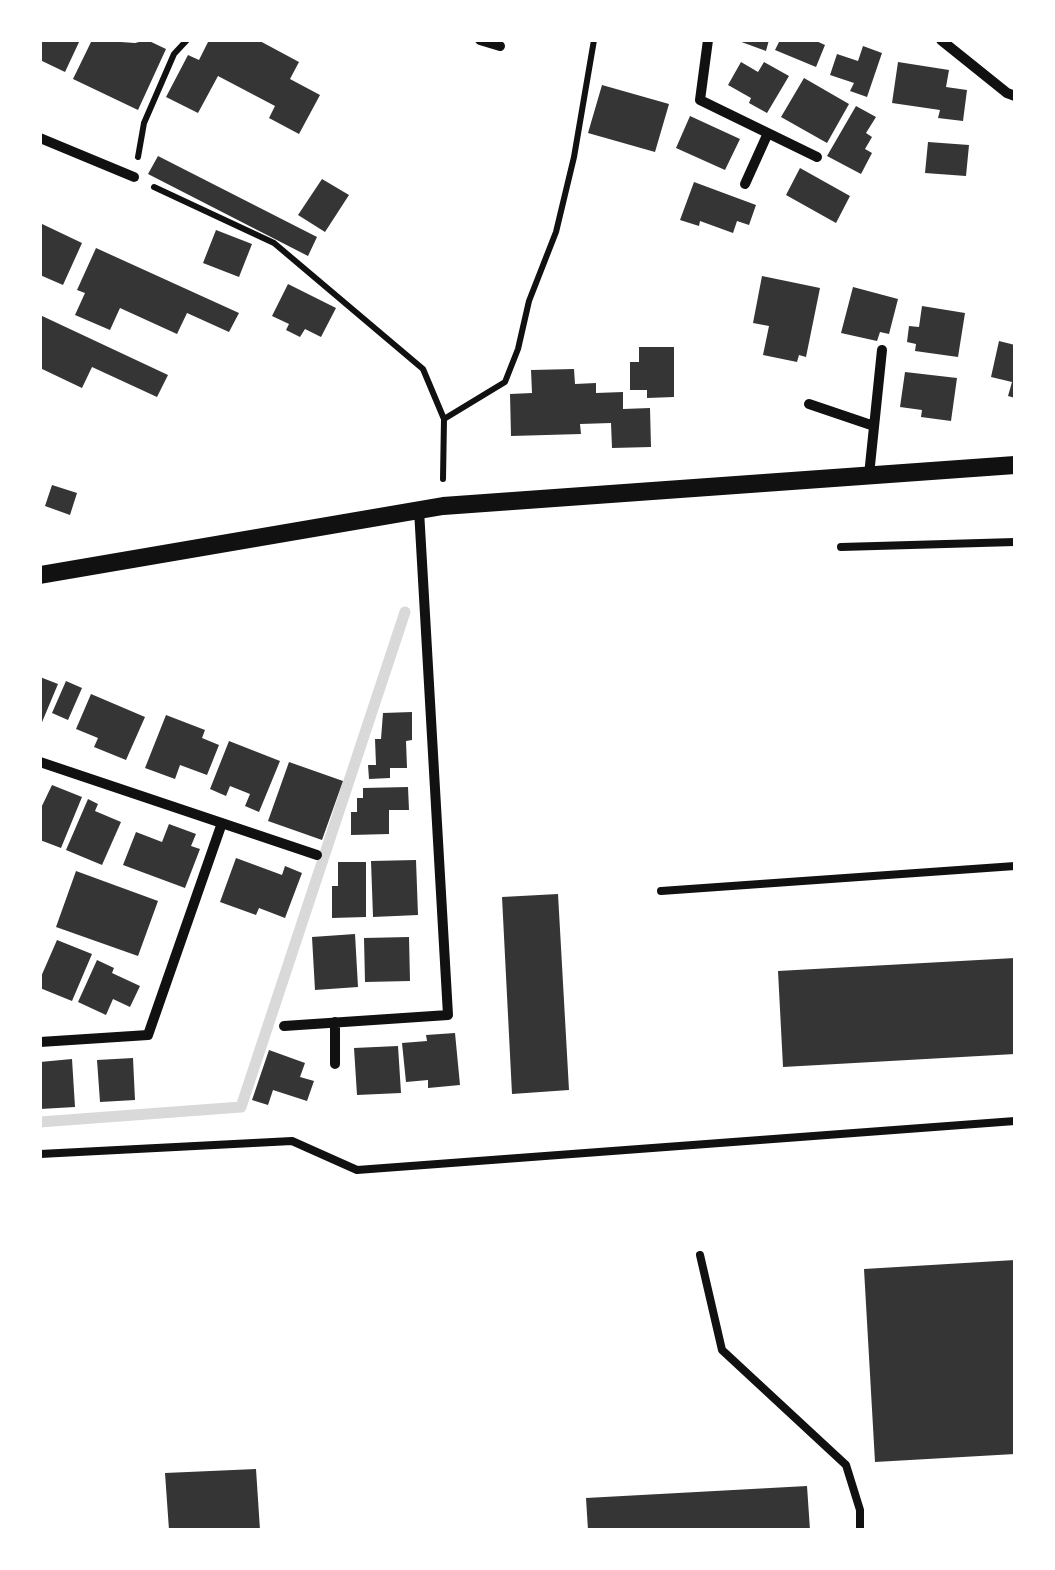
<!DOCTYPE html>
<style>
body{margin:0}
#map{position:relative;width:1055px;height:1570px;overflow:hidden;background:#fff;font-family:"PT Sans",sans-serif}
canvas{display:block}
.frame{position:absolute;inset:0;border:42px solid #fff;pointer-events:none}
</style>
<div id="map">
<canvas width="1055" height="1570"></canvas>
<div class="frame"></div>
</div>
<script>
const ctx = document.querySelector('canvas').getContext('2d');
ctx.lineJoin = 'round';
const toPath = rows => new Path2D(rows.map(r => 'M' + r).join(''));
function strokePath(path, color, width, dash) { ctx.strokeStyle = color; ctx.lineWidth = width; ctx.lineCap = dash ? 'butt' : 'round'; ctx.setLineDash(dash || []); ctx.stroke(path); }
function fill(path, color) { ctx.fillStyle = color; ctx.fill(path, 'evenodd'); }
const stream = toPath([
 [40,1122,241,1107,405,612]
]);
const building = toPath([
 [40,40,80,40,65,72,40,60],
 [92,40,135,43,147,40,166,49,138,110,73,79],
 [209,40,258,40,299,62,290,79,320,95,299,134,269,118,275,106,218,76,198,113,166,97,188,55,199,60],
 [736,40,769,40,766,51],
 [780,40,814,40,825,45,816,67,775,50],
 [863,46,882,53,867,97,850,91,854,83,830,75,837,54,858,61],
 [741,62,758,72,764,62,789,76,767,113,749,103,751,98,728,85],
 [898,62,949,70,946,87,967,90,963,121,938,118,940,110,892,103],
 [804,78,849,104,827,143,781,117],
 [602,85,669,104,655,152,588,133],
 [856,106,876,117,866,133,872,137,865,149,872,153,861,174,827,156],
 [690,116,740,139,725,170,676,148],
 [928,142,969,145,966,176,925,173],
 [158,156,317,237,308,256,148,174],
 [800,168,850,196,836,223,786,195],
 [322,179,349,195,325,232,298,215],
 [694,182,756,205,749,225,737,221,733,233,700,221,699,226,680,220],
 [40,223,82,243,63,285,40,275],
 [216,230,252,244,239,277,203,263],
 [96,248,239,313,229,332,187,313,177,334,120,308,110,330,75,315,85,293,77,290],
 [762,276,820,288,806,357,799,355,797,362,763,355,769,326,753,323],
 [288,284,336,308,321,337,305,329,300,337,286,330,289,324,272,316],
 [853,287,898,299,889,334,880,332,877,341,841,333],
 [922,306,965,313,958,357,915,351,916,344,907,342,909,326,919,327],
 [40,315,168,375,157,397,92,367,82,388,40,368],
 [999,341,1015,345,1015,398,1008,396,1012,382,991,377],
 [639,347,674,347,674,397,647,398,647,390,630,390,630,362,639,362],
 [574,369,575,384,596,383,596,393,623,392,623,409,650,408,651,447,612,448,611,423,580,424,581,434,511,436,510,394,532,393,531,370],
 [905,372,957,378,951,421,921,417,922,410,900,407],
 [52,485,77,493,70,515,45,506],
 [40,677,58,684,40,727],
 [66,681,82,688,68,720,52,713],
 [91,694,145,717,126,760,94,747,98,738,76,729],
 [412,712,412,740,406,741,407,768,390,768,390,778,369,779,368,765,376,765,375,739,381,739,383,713],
 [166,715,205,730,202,738,219,745,207,775,180,765,175,779,145,768],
 [229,741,280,761,259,812,245,806,250,794,230,786,226,796,210,789],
 [289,762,343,781,322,840,268,821],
 [52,785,82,797,61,848,40,840,40,810],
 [408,787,409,810,389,810,389,834,351,835,351,812,357,812,357,798,363,798,363,788],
 [88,799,98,804,95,811,121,822,102,865,66,850],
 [169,824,196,834,191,846,200,849,185,888,123,865,136,832,162,842],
 [236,858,282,875,285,866,302,873,285,918,259,908,256,915,220,902],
 [416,860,418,915,373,917,371,861],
 [338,862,366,862,366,917,332,918,332,886,338,886],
 [76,871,158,901,138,956,56,927],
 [558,894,569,1090,512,1094,502,897],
 [355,934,358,987,315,990,312,937],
 [409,937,410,981,365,982,364,938],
 [57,940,92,954,72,1001,40,988,40,979],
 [1015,958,1015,1054,783,1067,778,971],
 [97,960,114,968,112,973,140,986,130,1007,113,999,106,1015,78,1002],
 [455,1033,460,1085,428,1088,428,1080,406,1082,402,1043,427,1041,426,1035],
 [398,1046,401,1093,357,1095,354,1048],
 [269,1050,305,1063,300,1077,314,1081,307,1101,273,1090,268,1105,252,1100],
 [133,1058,135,1100,100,1102,97,1060],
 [72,1059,75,1107,40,1109,40,1062],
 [1015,1260,1015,1454,875,1462,864,1269],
 [256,1469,260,1530,169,1530,165,1473],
 [807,1486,810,1530,588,1530,586,1498]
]);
const path = toPath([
 [138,157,144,123,174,54,187,40],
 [154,187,274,243,423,369,444,419,443,479],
 [444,419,505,382,518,349,529,301,556,232,574,157,594,40]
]);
const service = toPath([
 [841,547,1015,542],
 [661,891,1015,866],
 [40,1154,292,1141,357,1170,1015,1121],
 [700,1255,722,1350,846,1465,860,1510,860,1530]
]);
const minor = toPath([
 [480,40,500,46],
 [708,40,700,100,817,157],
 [941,40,1007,93,1015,96],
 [40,138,134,177],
 [745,184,768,133],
 [809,404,874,426],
 [869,475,882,350],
 [40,762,317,855],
 [335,1022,335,1064],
 [284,1026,448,1015,419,510],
 [40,1042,148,1035,222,823]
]);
const tertiary = toPath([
 [40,575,443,506,1015,465]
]);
strokePath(stream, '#d9d9d9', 11);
fill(building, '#353535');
strokePath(path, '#111', 6);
strokePath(service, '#111', 8);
strokePath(minor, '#111', 10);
strokePath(tertiary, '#111', 18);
</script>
